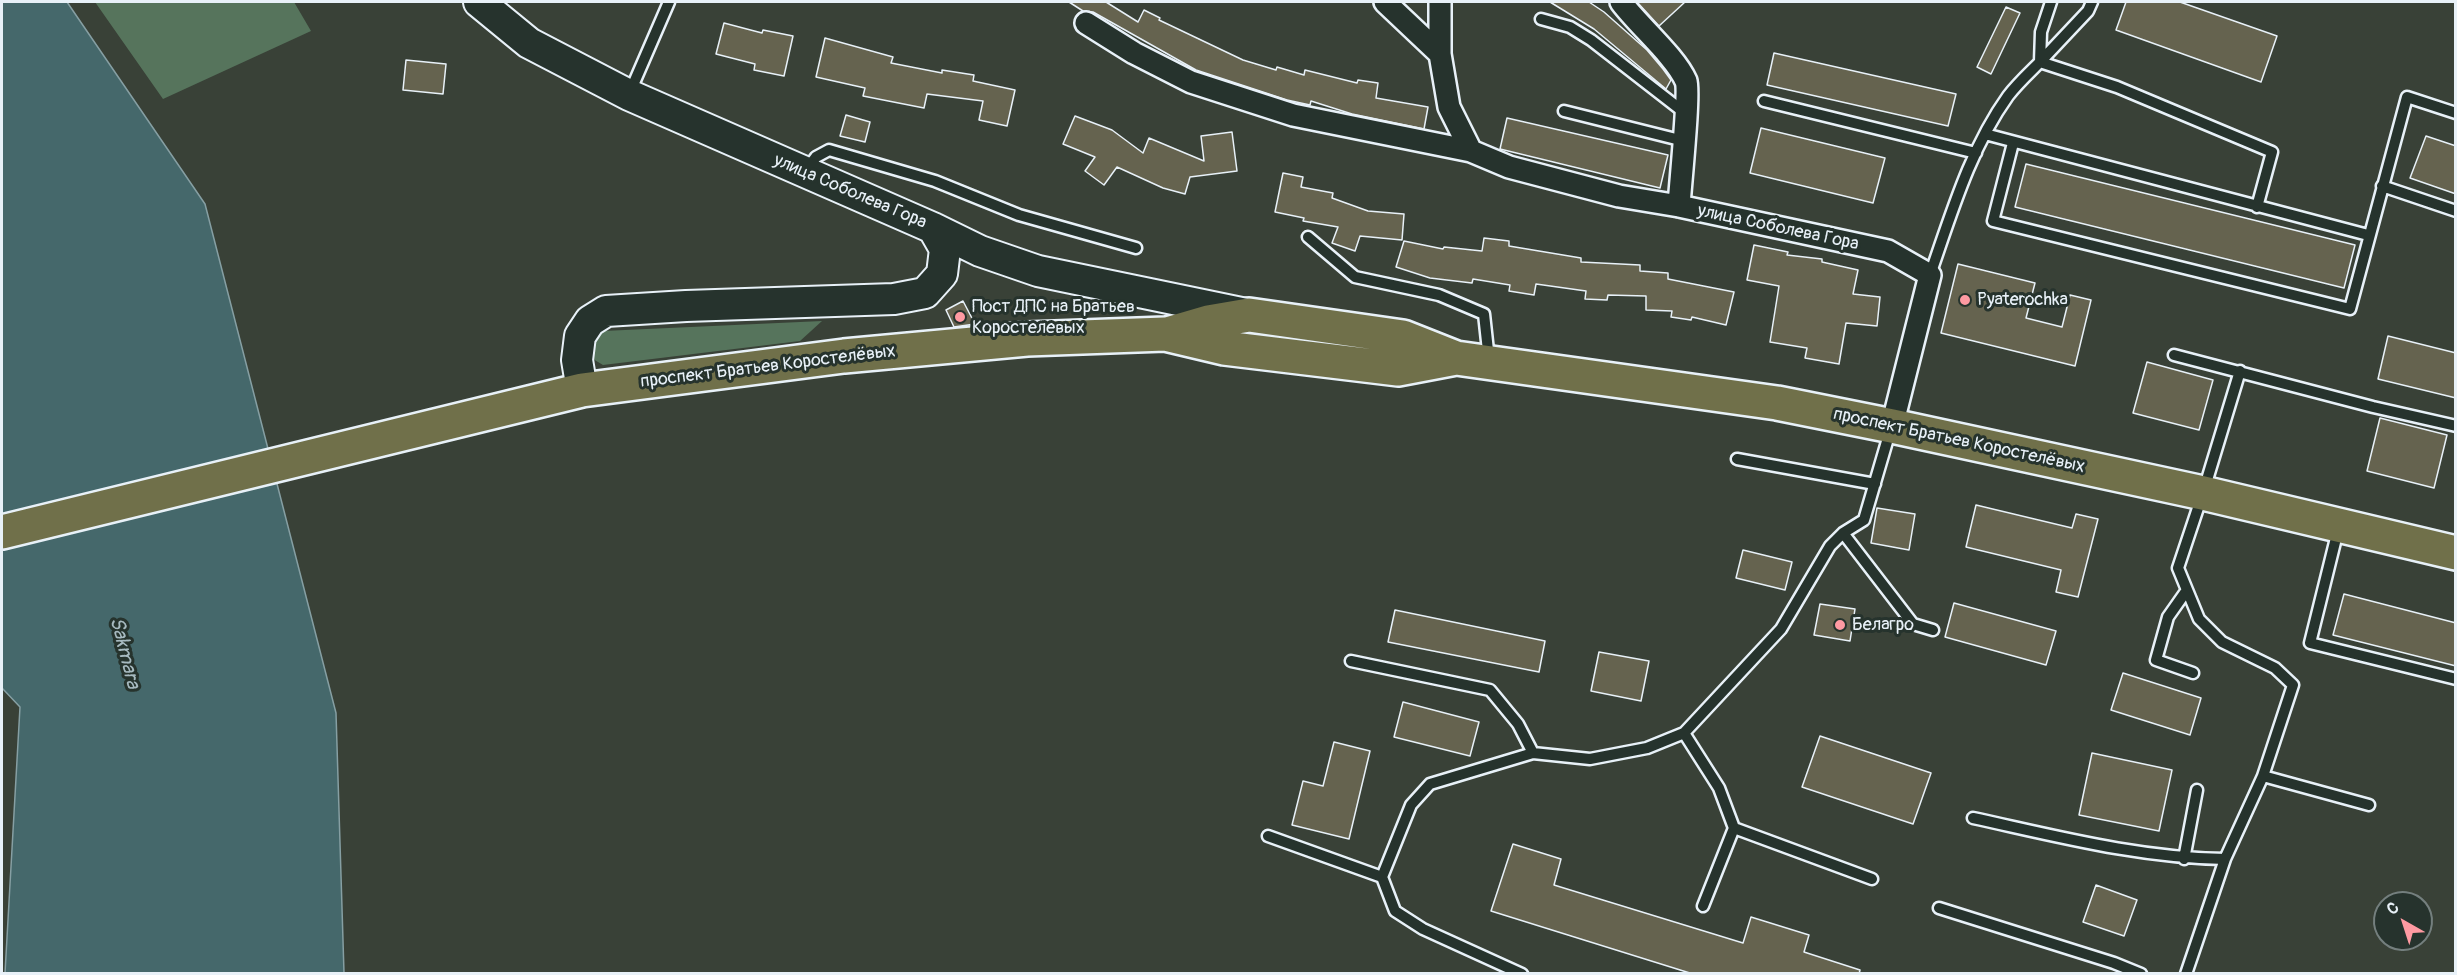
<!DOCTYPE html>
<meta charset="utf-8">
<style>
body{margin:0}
#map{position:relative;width:2457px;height:975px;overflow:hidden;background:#394137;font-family:Pangolin,sans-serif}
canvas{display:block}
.frame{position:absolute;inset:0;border:3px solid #e8f1f8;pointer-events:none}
.north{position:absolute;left:2373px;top:891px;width:60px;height:60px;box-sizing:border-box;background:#26332d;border:2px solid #747f7e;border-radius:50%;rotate:321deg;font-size:16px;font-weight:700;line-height:24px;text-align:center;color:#e8f1f8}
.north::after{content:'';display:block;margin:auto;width:21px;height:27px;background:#ff9aa2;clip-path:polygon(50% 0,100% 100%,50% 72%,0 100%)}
</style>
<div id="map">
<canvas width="2457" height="975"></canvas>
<div class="frame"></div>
<div class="north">С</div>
</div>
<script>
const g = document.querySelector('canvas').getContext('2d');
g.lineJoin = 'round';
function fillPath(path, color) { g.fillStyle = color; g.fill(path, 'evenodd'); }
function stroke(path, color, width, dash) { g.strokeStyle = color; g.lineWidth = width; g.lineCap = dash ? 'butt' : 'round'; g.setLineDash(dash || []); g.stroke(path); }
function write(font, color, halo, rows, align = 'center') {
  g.font = font + ' Pangolin,sans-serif'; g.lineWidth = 6; g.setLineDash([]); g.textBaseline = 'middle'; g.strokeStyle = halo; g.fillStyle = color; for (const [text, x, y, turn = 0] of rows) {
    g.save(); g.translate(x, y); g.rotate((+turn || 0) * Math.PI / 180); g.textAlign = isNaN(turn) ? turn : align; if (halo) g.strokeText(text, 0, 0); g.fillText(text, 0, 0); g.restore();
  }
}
const green = new Path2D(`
 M95,2h199l17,29 -148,68z
 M822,321l-22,20 -197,24 -10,-6c-2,-13 -2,-22 10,-28z`);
const water = new Path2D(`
 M2,2h65l138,202 131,509 8,260h-339l15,-266 -18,-19z`);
const building = new Path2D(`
 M1069,2h37l32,20 6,-12 16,8 -1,2 84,40 33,10 1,-3 27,8 1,-5 52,13 1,-3 20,3 -2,15 52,9 -4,22 -72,-15 -41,-13 -1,4 -23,-5 -91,-30 -103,-58 -10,-1z
 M1550,2h39l15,10 43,38 16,19 8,11 -5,9 -72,-60z
 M1637,2h48l-26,24z
 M2126,2h54l97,34 -16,46 -145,-52z
 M2006,7l14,6 -29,61 -14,-7z
 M724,23l38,10 1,-3 30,6 -9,40 -30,-6 1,-6 -39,-10z
 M825,38l68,19 -2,6 51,10v-3l32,5 -1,6 42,9 -8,36 -28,-6 4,-19 -56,-7 -3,14 -61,-12 2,-8 -49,-11z
 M1774,53l182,41 -8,32 -181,-41z
 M406,60l40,4 -3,30 -40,-4z
 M846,115l24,7 -5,20 -25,-6z
 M1075,116l37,14 31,23 6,-15 55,23 -3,-25 31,-4 5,39 -47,6 -5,17 -22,-6 -46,-21 -13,18 -19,-14 10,-14 -32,-13z
 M1507,118l161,37 -8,33 -160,-39z
 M1761,128l124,30 -12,45 -123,-30z
 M2426,136l30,10v48l-46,-16z
 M2026,164l329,81 -11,43 -329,-81z
 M1283,173l20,4 -2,10 32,6 -1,5 36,13 36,3 -2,26 -42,-4 -5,15 -23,-8 6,-16 -35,-6 1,-3 -29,-6z
 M1484,238l25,3v5l72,12v4l59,3v6l28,2v6l66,13 -8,33 -34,-8 -1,3 -20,-3 1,-6 -26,-1v-14l-38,-1 -1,5 -22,-1 1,-8 -50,-7 -2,11 -25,-4 1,-6 -37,-6 -1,4 -42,-5 -34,-11 8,-26 39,8 1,-2 38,4z
 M1754,245l34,7 -1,3 35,4v3l36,8 -5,24 27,3 -3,29 -31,-3 -7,41 -34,-6 2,-10 -37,-6 9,-56 -32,-6z
 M1958,264l77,19 -9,35 36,9 8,-32 21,5 -16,66 -134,-33z
 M963,301l12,23 -21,3 -8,-17z
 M2388,336l68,17v45l-78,-19z
 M2147,362l66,18 -14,50 -66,-17z
 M2380,418l67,17 -13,53 -67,-17z
 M1976,505l96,23 4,-14 22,5 -20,78 -22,-5 5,-22 -95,-23z
 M1877,508l38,6 -6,36 -38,-7z
 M1743,550l49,12 -7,28 -49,-12z
 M2344,594l112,29v43l-123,-31z
 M1954,603l102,28 -10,34 -101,-28z
 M1820,604l35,5 -5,32 -36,-6z
 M1395,610l150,31 -6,31 -151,-30z
 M1599,652l50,9 -8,40 -50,-10z
 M2123,673l78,25 -11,37 -79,-25z
 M1403,702l76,20 -9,34 -76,-19z
 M1820,736l111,37 -18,51 -111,-37z
 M1334,742l36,9 -21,88 -57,-14 11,-44 20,5z
 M2092,753l80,17 -13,61 -80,-16z
 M1513,844l48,15 -7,26 189,58 8,-26 58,18 -5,17 56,18 -1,4h-166l-202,-63z
 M2096,885l41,15 -13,36 -41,-14z`);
const lane = new Path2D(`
 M2092,2l-4,9 -48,51 77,25 155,65 -15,55
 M1541,19l29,8 21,13 94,73
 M630,92l39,-90
 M1764,101l212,52
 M1564,111l120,30
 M1985,134l383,101
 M2013,143l-20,78 357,88 57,-212 49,16
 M807,169l9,-12 13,-7 106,31 84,34 117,33
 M2382,186l74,25
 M1308,237l47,40 84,18 45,19 5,46
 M1930,275c21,-60 40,-126 78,-179 9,-12 21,-23 32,-34l1,-30 10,-30
 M2174,355l199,52 83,19
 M1737,459l138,25
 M2338,530l-28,113 146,36
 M1843,533l70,91 20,6
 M2187,590l-19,27 -12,43 37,13
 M1351,661l139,29 28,34 15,29
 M1684,733l35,55 15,40 138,51
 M2263,776l106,29
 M1973,818c83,18 166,40 252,41
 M1268,836l114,41 29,-72 19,-21 103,-31 57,6 57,-11 37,-15 97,-104 49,-83 13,-13 21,-13 27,-92
 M2184,859l13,-69
 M1382,877l13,34 28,18 99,45
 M1703,906l31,-78
 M1939,908l175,55 27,11
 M2186,974l39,-115 38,-83 30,-91 -18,-17 -53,-26 -23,-23 -21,-51 25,-75 37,-122`);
const street = new Path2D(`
 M1385,2l55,52
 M1440,2v52l9,53 22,44
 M1621,2c17,23 54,54 65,79 4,11 -6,106 -7,125
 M1086,23l48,30 57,29 102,33 178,36 38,16 110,29 60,10 209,45 42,24 -38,151`);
const secondary = new Path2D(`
 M479,2l50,41 100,52 304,133 47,23 58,20 208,43
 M582,390l-5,-30 3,-24 10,-15 16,-10 80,-5 208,-7 31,-6 17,-19 3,-25 -12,-21`);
const primary = new Path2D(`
 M1167,334l41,-12 41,-7 154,22 53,21 321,45 115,23 311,67 253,60
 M2,532l580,-142 262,-34 183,-17 138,-5 59,14 174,21 58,-11`);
const markers = [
 [1965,300,6,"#ff9aa2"],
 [960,317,6,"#ff9aa2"],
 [1840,625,6,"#ff9aa2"]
];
const streetNames = [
 ["улица Соболева Гора",850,192,23],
 ["улица Соболева Гора",1778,228,12],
 ["проспект Братьев Коростелёвых",768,367,-7],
 ["проспект Братьев Коростелёвых",1959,441,12]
];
const poiNames = [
 ["Pyaterochka",1977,300],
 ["Пост ДПС на Братьев",972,307],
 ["Коростелевых",972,328],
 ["Белагро",1852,625]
];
const waterNames = [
 ["Sakmara",124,653,76]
];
fillPath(green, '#56745c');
fillPath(water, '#45686b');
stroke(water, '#869fa3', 1.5);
fillPath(building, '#65634f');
stroke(building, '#e8f1f8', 1.5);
stroke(lane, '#e8f1f8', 15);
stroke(street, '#e8f1f8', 26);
stroke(secondary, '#e8f1f8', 34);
stroke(primary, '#e8f1f8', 38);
stroke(lane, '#26332d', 10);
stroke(street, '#26332d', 21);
stroke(secondary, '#26332d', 30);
stroke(primary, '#70704a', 33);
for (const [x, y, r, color] of markers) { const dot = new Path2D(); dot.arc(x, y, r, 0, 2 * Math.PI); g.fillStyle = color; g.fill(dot); stroke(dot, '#26332d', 2); }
write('18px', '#e8f1f8', '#26332d', streetNames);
write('18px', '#e8f1f8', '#26332d', poiNames, 'left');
write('italic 20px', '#a7bac0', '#26332d', waterNames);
</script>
